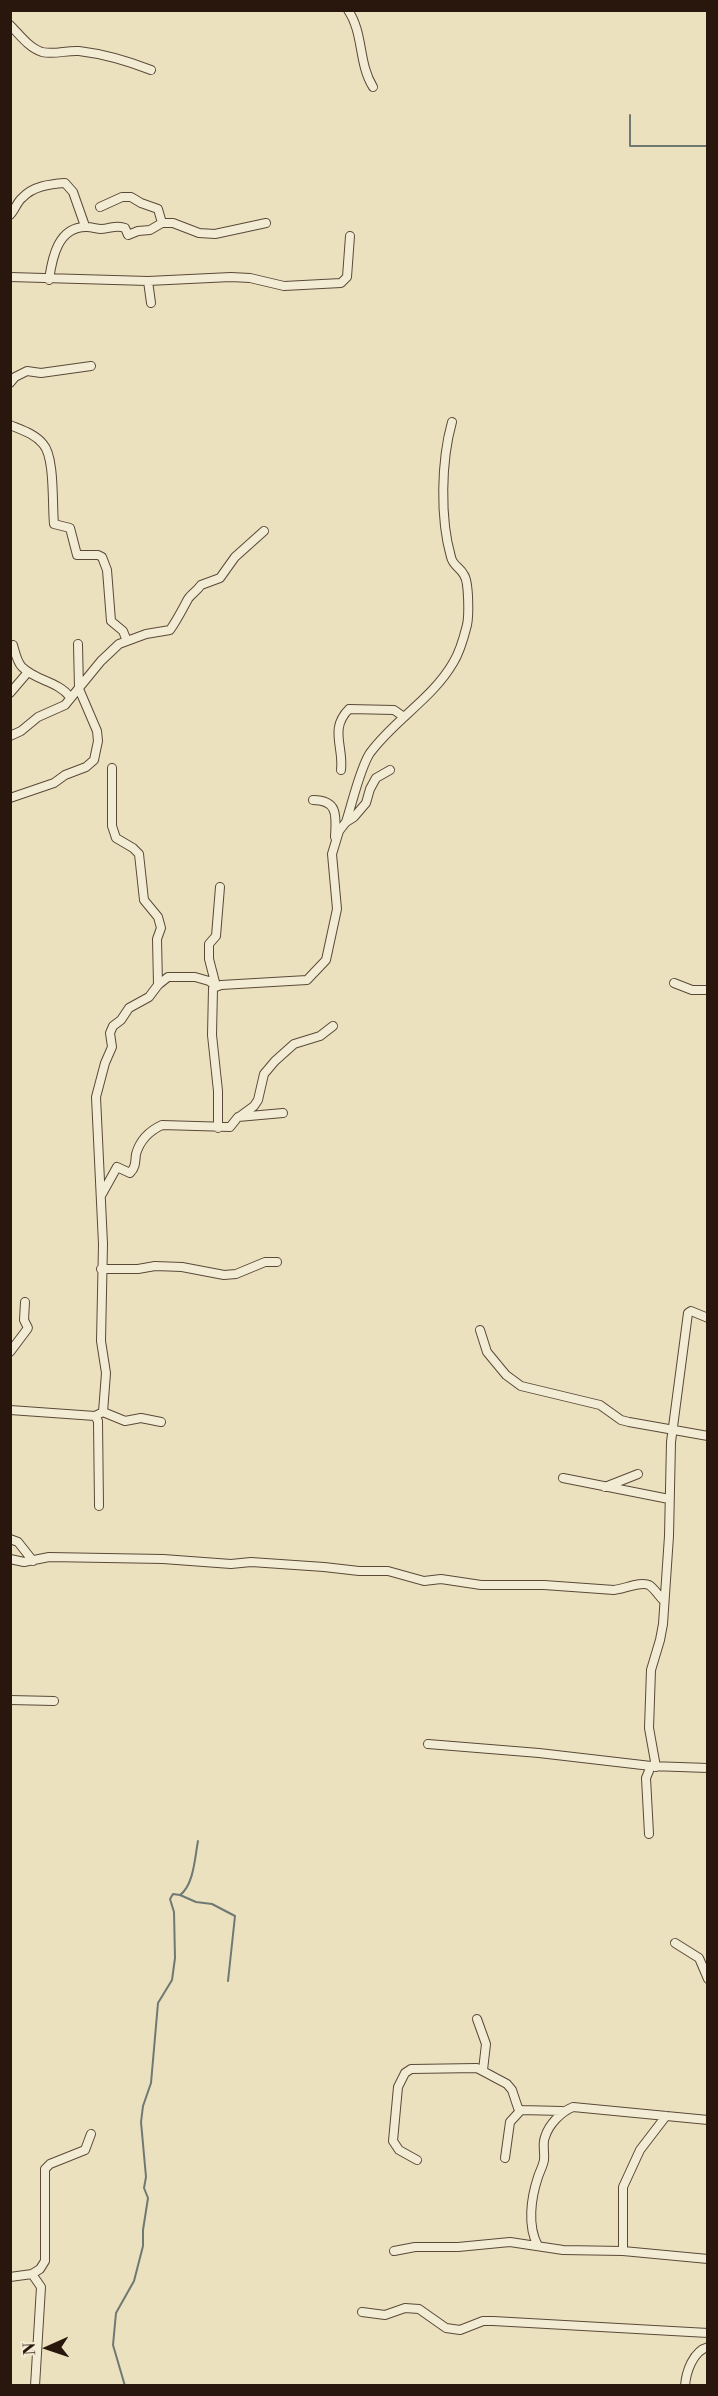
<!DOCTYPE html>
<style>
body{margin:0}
#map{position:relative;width:718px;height:2396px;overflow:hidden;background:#ece1be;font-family:"Libre Bodoni",serif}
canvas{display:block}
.frame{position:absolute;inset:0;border:12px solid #29160c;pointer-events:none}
.north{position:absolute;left:18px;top:2318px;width:60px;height:60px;-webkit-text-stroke:4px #f3ecd5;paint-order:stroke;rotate:267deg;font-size:16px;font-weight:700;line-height:24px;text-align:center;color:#29160c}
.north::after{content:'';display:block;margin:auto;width:21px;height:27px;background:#29160c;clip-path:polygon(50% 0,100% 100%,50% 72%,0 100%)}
</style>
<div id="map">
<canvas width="718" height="2396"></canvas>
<div class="frame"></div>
<div class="north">N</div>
</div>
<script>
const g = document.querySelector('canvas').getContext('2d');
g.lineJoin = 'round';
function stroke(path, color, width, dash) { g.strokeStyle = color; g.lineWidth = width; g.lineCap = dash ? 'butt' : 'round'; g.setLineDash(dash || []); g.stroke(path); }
const stream = new Path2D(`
 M630,115v31h78
 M180,1895l16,7 16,2 23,12 -7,65
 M125,2386l-12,-41 3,-32 18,-32 9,-35v-16l5,-32 -4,-10 2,-11 -5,-55 2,-16 8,-23 7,-80 14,-23 3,-22 -1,-46 -4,-13 3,-5 7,1c14,-10 15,-39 18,-54`);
const street = new Path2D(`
 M348,10c16,24 10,53 25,77
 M10,25c9,9 19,23 32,27 12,3 25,-2 37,-1 25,3 49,10 72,19
 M100,207l22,-10h9l10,6 17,6 4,14
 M10,215c5,-5 7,-13 12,-17 11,-12 28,-14 43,-15l8,9 12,34
 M10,277l138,4 83,-4 19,1 34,8 57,-3 6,-6 3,-41
 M49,280c3,-22 9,-54 38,-53 5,0 10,2 14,2 9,0 15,-5 24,-1l3,7 10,-4 12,-1 12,-7h11l26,10 16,1 51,-11
 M148,281l3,22
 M10,383l5,-6 12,-6 14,2 50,-7
 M10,425c12,5 25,9 33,19 12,13 9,60 11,80l16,4 7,27h21l4,2 5,13 4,51 12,10 4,10
 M13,645c2,7 4,17 9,22 14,14 36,14 48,30
 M10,693l18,-21
 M10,736l11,-5 17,-14 27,-12 36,-44 18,-17 27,-10 24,-4c7,-10 12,-20 18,-31 3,-5 9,-8 13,-14l19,-7 15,-21 29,-26
 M112,768v58l4,12 17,10 6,6 5,46 14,17 3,11 -4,11 1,46
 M341,770c3,-23 -12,-41 8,-61l45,1 10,7
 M10,798l44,-15 11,-8 21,-8 8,-7 4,-19 -1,-10 -18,-42 -1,-45
 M313,800c26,0 23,17 22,37
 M346,822l8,-5 12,-14 4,-14 6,-11 14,-8
 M674,983l18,7h16
 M216,986l-7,-27v-15l7,-8 4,-49
 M239,1117l15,-11 4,-6 6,-26 11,-13 19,-17 26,-8 13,-10
 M218,1128v-37l-6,-56 1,-47 8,-3 86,-5 19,-20 11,-51 -5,-55 7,-23 7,-9c6,-18 14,-54 24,-69 24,-33 62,-54 83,-90 7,-11 11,-26 14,-38 2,-9 2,-43 -3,-50 -4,-8 -11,-9 -13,-18 -11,-38 -10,-96 1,-135
 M102,1194l15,-27 13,6c6,-6 5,-11 6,-19 4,-14 13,-23 26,-29l68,2 8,-10 45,-4
 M101,1269h37l17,-3 27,1 42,8 12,-1 29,-12h12
 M480,1330l7,22 19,23 15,11 79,19 21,15 8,2 79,14
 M10,1352l18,-24 -4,-8 1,-18
 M10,1410l85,6 8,-4
 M103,1412l3,-39 -5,-32 2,-97 -7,-147 9,-34 7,-16 -2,-14 3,-7 8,-6 8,-12 20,-11 9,-12 10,-8h27l14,4 7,5
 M103,1412l22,9 16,-3 20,4
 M95,1416l3,5 1,85
 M563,1478l106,21
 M605,1487l33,-13
 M10,1539l8,3 15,19
 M10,1559l14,3 25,-5 114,2 68,5 20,-2 73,5 35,4h29l36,10 17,-2 40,6h63l70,5c10,-1 27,-9 35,-5 5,3 10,11 14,15
 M10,1700l44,1
 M428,1744l111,9 112,13 57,2
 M656,1767l-7,-39 2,-58 9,-30 3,-16 6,-88 2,-94 17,-129 3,-2 17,7
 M649,1834l-3,-56 5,-12
 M675,1943l24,15 9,21
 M477,2019l9,25 -3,26
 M505,2158l5,-36 11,-12
 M417,2160l-18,-10 -6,-9 5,-54 7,-14 6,-4 66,-1 30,16 5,6 6,18 3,2 41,1
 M538,2246c-11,-20 -7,-48 0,-69 2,-6 5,-11 6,-17 1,-8 -2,-16 1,-23 4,-13 16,-25 28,-30l135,13
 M394,2251l21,-4h43l52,-5 53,8 60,1 85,8
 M623,2251v-64l17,-37 26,-34
 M10,2277l22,-3
 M362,2312l23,3 20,-7 14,1 27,19 14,2 23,-9h10c72,4 143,8 215,12
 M35,2386l6,-99 -9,-13 8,-5 5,-8v-92l5,-5 35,-14 6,-16
 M685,2386c1,-14 8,-35 23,-39`);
stroke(stream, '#6e7974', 2);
stroke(street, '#5a4938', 10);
stroke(street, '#f3ecd5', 8);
</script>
